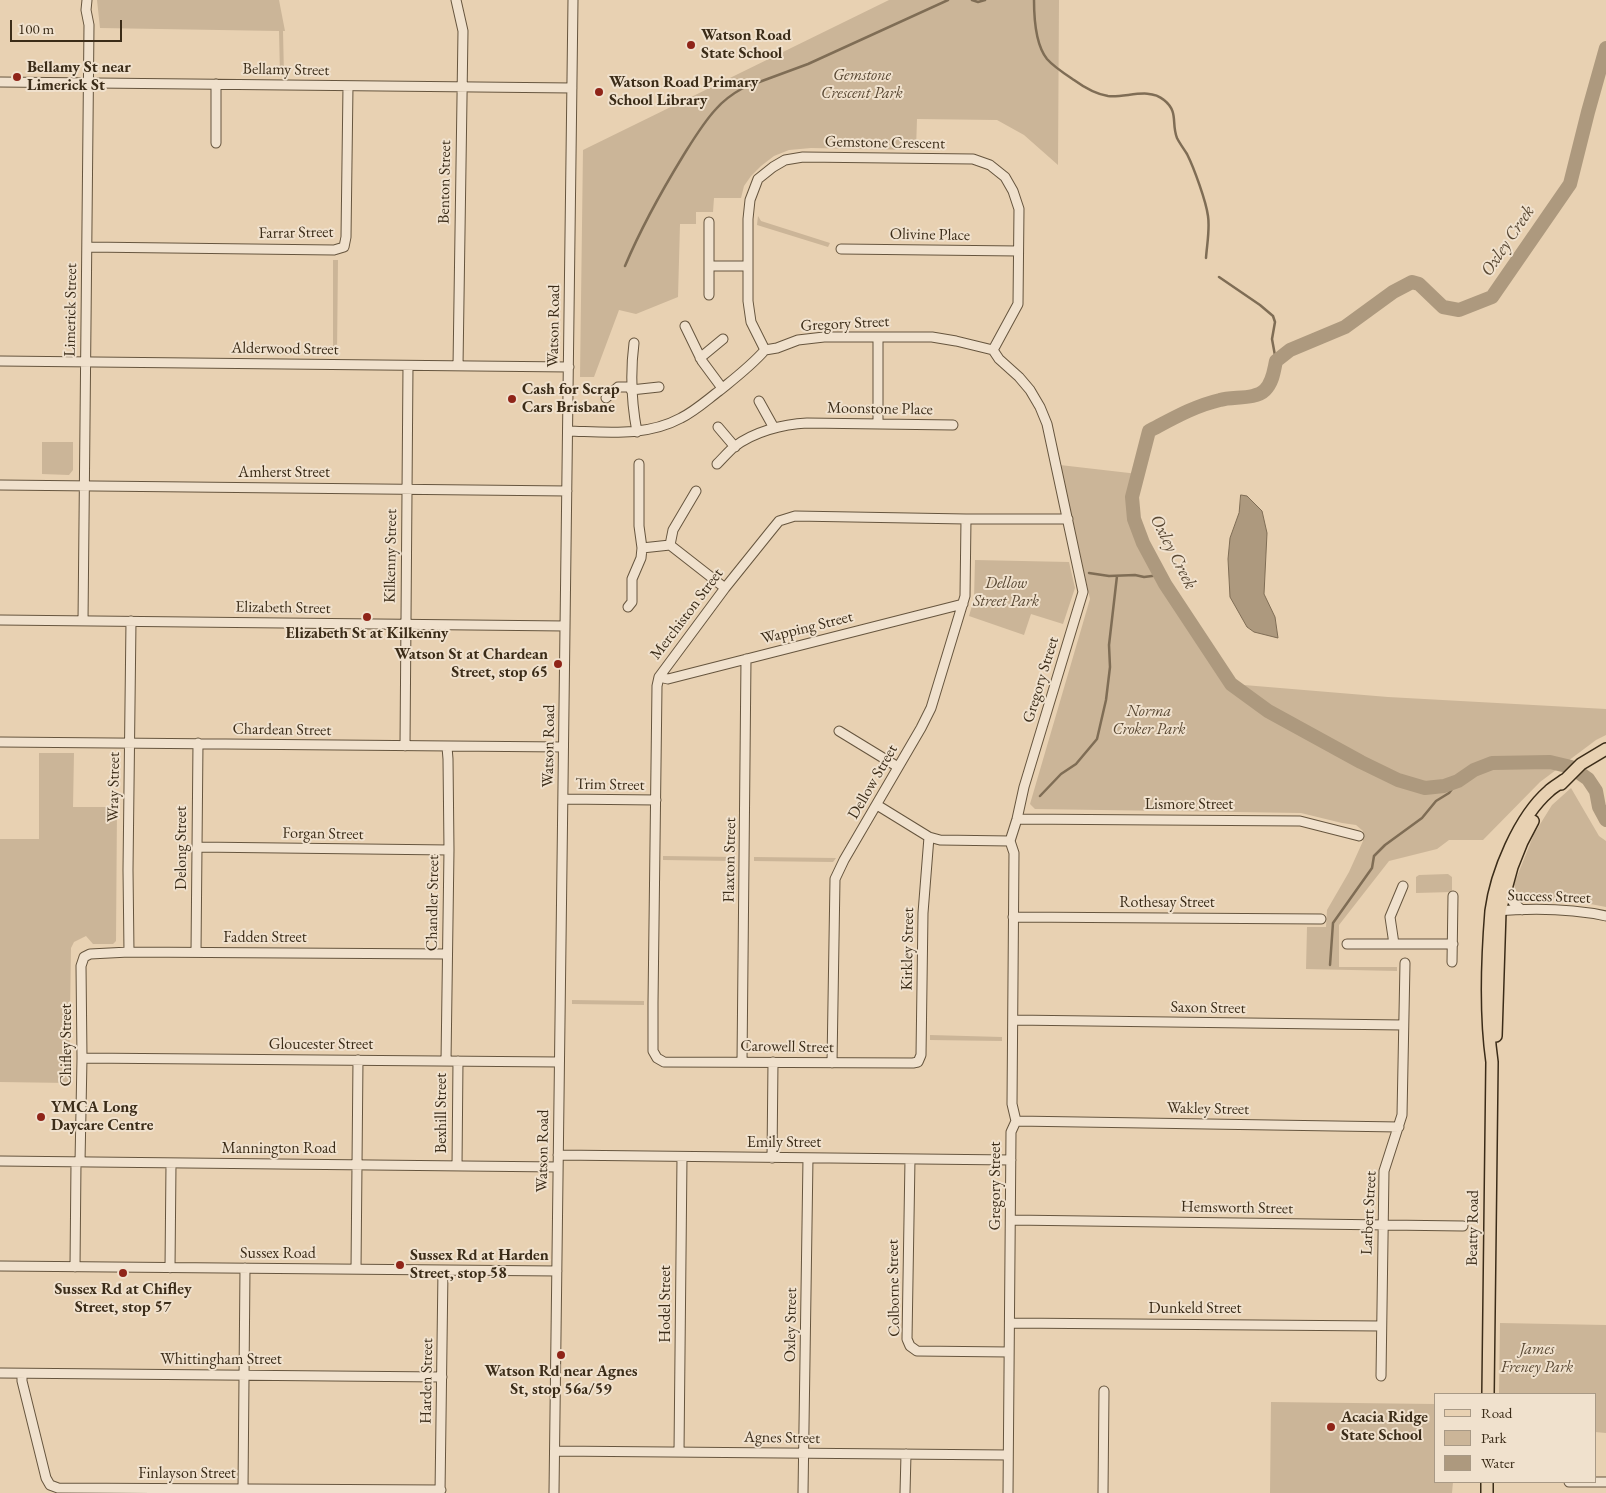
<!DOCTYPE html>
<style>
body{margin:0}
#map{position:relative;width:1606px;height:1493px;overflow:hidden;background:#e8d1b2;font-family:"EB Garamond",serif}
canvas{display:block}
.legend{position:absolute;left:1434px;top:1393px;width:162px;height:90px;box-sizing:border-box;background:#f0e1cd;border:1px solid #a89985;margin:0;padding:6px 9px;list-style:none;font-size:15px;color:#3b2c18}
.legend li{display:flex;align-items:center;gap:10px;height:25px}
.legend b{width:25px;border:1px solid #a89985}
.scale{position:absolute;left:10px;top:20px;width:112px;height:22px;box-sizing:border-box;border:2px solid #3b2c18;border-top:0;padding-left:6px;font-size:15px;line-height:18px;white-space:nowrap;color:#3b2c18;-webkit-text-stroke:4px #f0e1cd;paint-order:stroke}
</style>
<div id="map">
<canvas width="1606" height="1493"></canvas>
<ul class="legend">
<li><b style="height:6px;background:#e8d1b2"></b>Road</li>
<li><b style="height:14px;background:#cbb598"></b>Park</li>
<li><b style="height:14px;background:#ad997e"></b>Water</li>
</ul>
<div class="scale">100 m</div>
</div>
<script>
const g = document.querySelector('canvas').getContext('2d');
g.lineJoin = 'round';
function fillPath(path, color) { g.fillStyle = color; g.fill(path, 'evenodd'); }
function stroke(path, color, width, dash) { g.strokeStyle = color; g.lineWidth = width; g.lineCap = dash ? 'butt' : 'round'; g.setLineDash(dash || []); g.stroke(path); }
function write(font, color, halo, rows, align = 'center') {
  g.font = font + ' "EB Garamond",serif'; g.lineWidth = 4; g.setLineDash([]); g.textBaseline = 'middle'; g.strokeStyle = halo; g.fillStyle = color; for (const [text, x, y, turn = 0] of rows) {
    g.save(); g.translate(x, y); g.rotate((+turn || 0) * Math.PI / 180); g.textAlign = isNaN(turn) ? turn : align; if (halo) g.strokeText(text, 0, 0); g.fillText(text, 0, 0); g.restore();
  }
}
const green = new Path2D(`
 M97,0h182l6,31h-2l1,45h-4l-1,-45 -179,-3z
 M889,0h170l-1,165 -34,-30 -27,-15 -80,-1 -1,31 -105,-2 -22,2 -15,6 -13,10 -10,10 -7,10 -3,12h-27l-1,14h-17v12h-16l-2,73 -42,17 -17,-4 -25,67h-14l3,-227z
 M758,216l3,5 69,22 -2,4 -71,-22z
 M333,260h5l-1,93h-4z
 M42,442h31v28l-4,5 -27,-1z
 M1060,465l78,9 -6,23 2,22 9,24 22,42 67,99 156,13 218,12v26l-10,5 -56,42 -57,58h-34l-12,9 -48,12 -50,64v42h58v4l-91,-2 1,-42h19l1,-17 22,-38 14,-31v-10l-7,-6 -14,-2 -41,-10 -266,-4 -5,-5 60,-205z
 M975,560l94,2 6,26 -12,36 -32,-10 -7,21 -55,-19 5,-17z
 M39,753h35l-1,54h44l-1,134 -3,3h-20l-7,-8 -12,6 -3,6 -2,135 -69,-1v-243h39z
 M1571,788l28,48 7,5v66l-31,-6 -47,-1c-9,-3 -12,-6 -14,-16l20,-50 18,-29z
 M663,856l73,1v4l-73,-1z
 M754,857l82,1 -3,4 -79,-1z
 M1448,874l4,3v15l-36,1v-16l3,-2z
 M572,1000l72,1v4l-72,-1z
 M930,1035l72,2v4l-72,-1z
 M1500,1323l106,2v108l-11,-1v-38h-96z
 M1271,1402l164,2v78h18l-1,11h-182z`);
const water = new Path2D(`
 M1241,495l6,1 15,15 5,22 -3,61 11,23 3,21 -24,-6 -7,-5 -17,-30 -2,-38 2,-21 9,-25z`);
const stream = new Path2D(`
 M972,0l6,2 7,-2
 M1034,0c0,18 1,44 13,59 7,8 18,15 27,21 11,8 21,14 34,16 18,2 41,-9 56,4 15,12 7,23 13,38 3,6 7,11 10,16 7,14 19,47 21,62 2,13 -1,28 -2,42
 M625,266c16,-38 36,-74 58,-110 10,-16 20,-33 33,-47 7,-8 18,-16 27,-21l65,-24 140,-64
 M1219,277l41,28 13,11 2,6 -3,17 4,22
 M1089,573l20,3 26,-1 9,2 16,-2
 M1040,796l21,-22 15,-10 21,-25 9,-39 4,-33 -1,-22 8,-69
 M1330,965l3,-42 39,-55 2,-12 11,-11 37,-27 14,-17 13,-8 9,-12`);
const river = new Path2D(`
 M1606,48l-18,64 -18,72 -78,113 -33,13 -16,-3 -24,-23 -7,-2 -19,10 -48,35 -55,23 -14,11c-2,9 -3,21 -11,29 -10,10 -32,6 -45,10 -26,6 -48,19 -71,31l-17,66 2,22 9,24 22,41 66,100 37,27 93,51 37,18 27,8 19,-2 14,-5 16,-11 18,-7 58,-1 21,5 17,12 8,12 3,16 7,13`);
const minor = new Path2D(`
 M456,0l7,31 -5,335
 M0,82l572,6
 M216,84v59
 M87,247l247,3 10,-3 2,-10 2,-151
 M841,249l177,2
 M709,266h39
 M709,295v-73
 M685,326l17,35 20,27
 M634,343c-4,31 -3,57 3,89
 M765,350l-14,-28 -3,-21v-82l2,-19 8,-21 15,-12 12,-7 18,-3 170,2 17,6 15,12 8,14 6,18 -1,95 -25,46
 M700,358l23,-19
 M0,361l569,6
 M631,390l28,-3
 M606,398l12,-11h13
 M759,401l15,27
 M878,424v-87
 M718,427l17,20
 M568,431c38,1 78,6 113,-13 14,-7 26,-18 38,-27 16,-13 32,-25 46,-41l12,-2 21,-8 26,-3h108l24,4 37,9 6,9 20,18 11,13 10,17 7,17 36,168 -59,195 -7,32 -7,22 4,12 -2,251 4,17 -5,11 -3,361
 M639,464v62l3,22
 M717,464c6,-6 11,-12 17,-17 19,-15 49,-23 73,-24l146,2
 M0,485l567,6
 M670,545l55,43
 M670,545l3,-15 23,-39
 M628,607l4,-5v-23l9,-21 1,-10 28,-3
 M0,620l565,6
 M83,621l6,-596 -3,-15 1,-10
 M659,677l9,2 295,-75
 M839,731l59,36
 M0,742l563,5
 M405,746l3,-380
 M563,799l93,1
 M877,805l52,32 11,3 70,1
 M1017,819l283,2 59,15
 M929,837l-6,76 -2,142 -3,7 -5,1 -249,-1 -7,-4 -4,-7v-48l4,-317 2,-9 66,-89 45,-56 9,-11 16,-5 171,3h102
 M197,847l252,3
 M1507,886c1,12 6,17 15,24
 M1494,911c37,-3 76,-3 112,5
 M1013,917l308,2
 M1347,944h106
 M1394,944l-4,-27 13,-31
 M129,952l-1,-82 3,-249
 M196,952l2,-209
 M1452,962l1,-66
 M1013,1020l390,5
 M82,1058l477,4
 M446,1061l3,-211 -1,-91 -1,-12
 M742,1062l4,-403
 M832,1063l3,-184 9,-19 77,-132 10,-20 34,-112 1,-77
 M1016,1121l383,6
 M558,1155l453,5
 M772,1158l1,-96
 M910,1159l-3,180 3,7 7,5 92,1
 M0,1161l558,6
 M80,1162l2,-104 -1,-92 3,-9 6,-3 39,-2 318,2
 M457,1166l1,-105
 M1011,1220l452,6
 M0,1266l557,5
 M75,1267l1,-104
 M170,1268l1,-104
 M356,1269l2,-209
 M1010,1323l371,3
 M0,1373l442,4
 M22,1374v7l24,97 4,7 8,3 383,2
 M1381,1376l3,-205 18,-56 3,-152
 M555,1451l453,4
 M679,1451l3,-294
 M1569,1482h37
 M243,1489l2,-221
 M440,1493l3,-223
 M554,1493l19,-1493
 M803,1493l5,-335
 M905,1493l1,-39
 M1103,1493l1,-102`);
const major = new Path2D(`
 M1561,784l20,-20 25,-15
 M1496,1036l4,-125 12,-44 10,-25 11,-21
 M1488,1394l4,-332c-7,-49 -5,-101 -1,-151 5,-38 28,-94 58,-120 4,-4 10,-7 15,-11
 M1487,1493v-11`);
const markers = [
 [691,45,5,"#8f2418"],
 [17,77,5,"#8f2418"],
 [599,92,5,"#8f2418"],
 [512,399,5,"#8f2418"],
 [367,617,5,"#8f2418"],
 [558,664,5,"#8f2418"],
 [41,1117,5,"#8f2418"],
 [400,1265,5,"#8f2418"],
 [123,1273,5,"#8f2418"],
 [561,1355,5,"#8f2418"],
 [1331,1427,5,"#8f2418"]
];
const poiNames = [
 ["Watson Road",701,36],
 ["State School",701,54],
 ["Bellamy St near",27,68],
 ["Limerick St",27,86],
 ["Watson Road Primary",609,83],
 ["School Library",609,101],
 ["Cash for Scrap",522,390],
 ["Cars Brisbane",522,408],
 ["Elizabeth St at Kilkenny",367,634,"center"],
 ["Watson St at Chardean",548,655,"right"],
 ["Street, stop 65",548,673,"right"],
 ["YMCA Long",51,1108],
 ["Daycare Centre",51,1126],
 ["Sussex Rd at Harden",410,1256],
 ["Street, stop 58",410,1274],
 ["Sussex Rd at Chifley",123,1290,"center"],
 ["Street, stop 57",123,1308,"center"],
 ["Watson Rd near Agnes",561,1372,"center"],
 ["St, stop 56a/59",561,1390,"center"],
 ["Acacia Ridge",1341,1418],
 ["State School",1341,1436]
];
const streetNames = [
 ["Bellamy Street",286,70,1],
 ["Gemstone Crescent",885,143,1],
 ["Benton Street",445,182,-89],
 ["Farrar Street",296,233,-1],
 ["Olivine Place",930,235,1],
 ["Limerick Street",71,310,-89],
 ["Gregory Street",845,324,-3],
 ["Watson Road",554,326,-89],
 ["Alderwood Street",285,349,1],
 ["Moonstone Place",880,409,1],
 ["Amherst Street",284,473],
 ["Kilkenny Street",391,556,-89],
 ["Elizabeth Street",283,608,1],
 ["Merchiston Street",687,614,-53],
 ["Wapping Street",807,628,-14],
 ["Gregory Street",1041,680,-73],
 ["Chardean Street",282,730,1],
 ["Watson Road",549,746,-89],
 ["Dellow Street",873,782,-60],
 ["Trim Street",610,785,1],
 ["Wray Street",114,787,-89],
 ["Lismore Street",1189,805],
 ["Forgan Street",323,834,1],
 ["Delong Street",182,848,-90],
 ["Flaxton Street",730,860,-89],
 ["Success Street",1549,897,2],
 ["Chandler Street",433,903,-89],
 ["Rothesay Street",1167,903],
 ["Fadden Street",265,938],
 ["Kirkley Street",908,949,-89],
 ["Saxon Street",1208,1008,1],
 ["Chifley Street",67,1045,-90],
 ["Gloucester Street",321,1045],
 ["Carowell Street",787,1047,1],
 ["Wakley Street",1208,1109,1],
 ["Bexhill Street",442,1113,-90],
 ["Emily Street",784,1143],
 ["Mannington Road",279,1149],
 ["Watson Road",543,1151,-89],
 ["Gregory Street",996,1186,-90],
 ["Hemsworth Street",1237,1208,1],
 ["Larbert Street",1369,1213,-87],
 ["Beatty Road",1473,1228,-89],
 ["Sussex Road",278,1254],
 ["Colborne Street",894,1288,-91],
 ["Hodel Street",666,1304,-90],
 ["Dunkeld Street",1195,1309],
 ["Oxley Street",791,1325,-89],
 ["Whittingham Street",221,1360],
 ["Harden Street",427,1381,-89],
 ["Agnes Street",782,1438,1],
 ["Finlayson Street",187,1474]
];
const parkNames = [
 ["Gemstone",862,76],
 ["Crescent Park",862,94],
 ["Dellow",1006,584],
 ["Street Park",1006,602],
 ["Norma",1149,712],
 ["Croker Park",1149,730],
 ["James",1537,1350],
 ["Freney Park",1537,1368]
];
const waterNames = [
 ["Oxley Creek",1508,241,-56],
 ["Oxley Creek",1173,552,63]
];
fillPath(green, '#cbb598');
fillPath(water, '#ad997e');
stroke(water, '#7f6d55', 1);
stroke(stream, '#7f6d55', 2.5);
stroke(river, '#ad997e', 14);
stroke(minor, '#66553e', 11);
stroke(major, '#3b2c18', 14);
stroke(minor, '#f0e1cd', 9);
stroke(major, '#e8d1b2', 11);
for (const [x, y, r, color] of markers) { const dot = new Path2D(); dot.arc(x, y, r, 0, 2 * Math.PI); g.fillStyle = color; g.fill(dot); stroke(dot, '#f0e1cd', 2); }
write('bold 16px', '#3b2c18', '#f0e1cd', poiNames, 'left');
write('16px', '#3b2c18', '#f0e1cd', streetNames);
write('italic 16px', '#584732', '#f0e1cd', parkNames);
write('italic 18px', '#584732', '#f0e1cd', waterNames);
</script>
